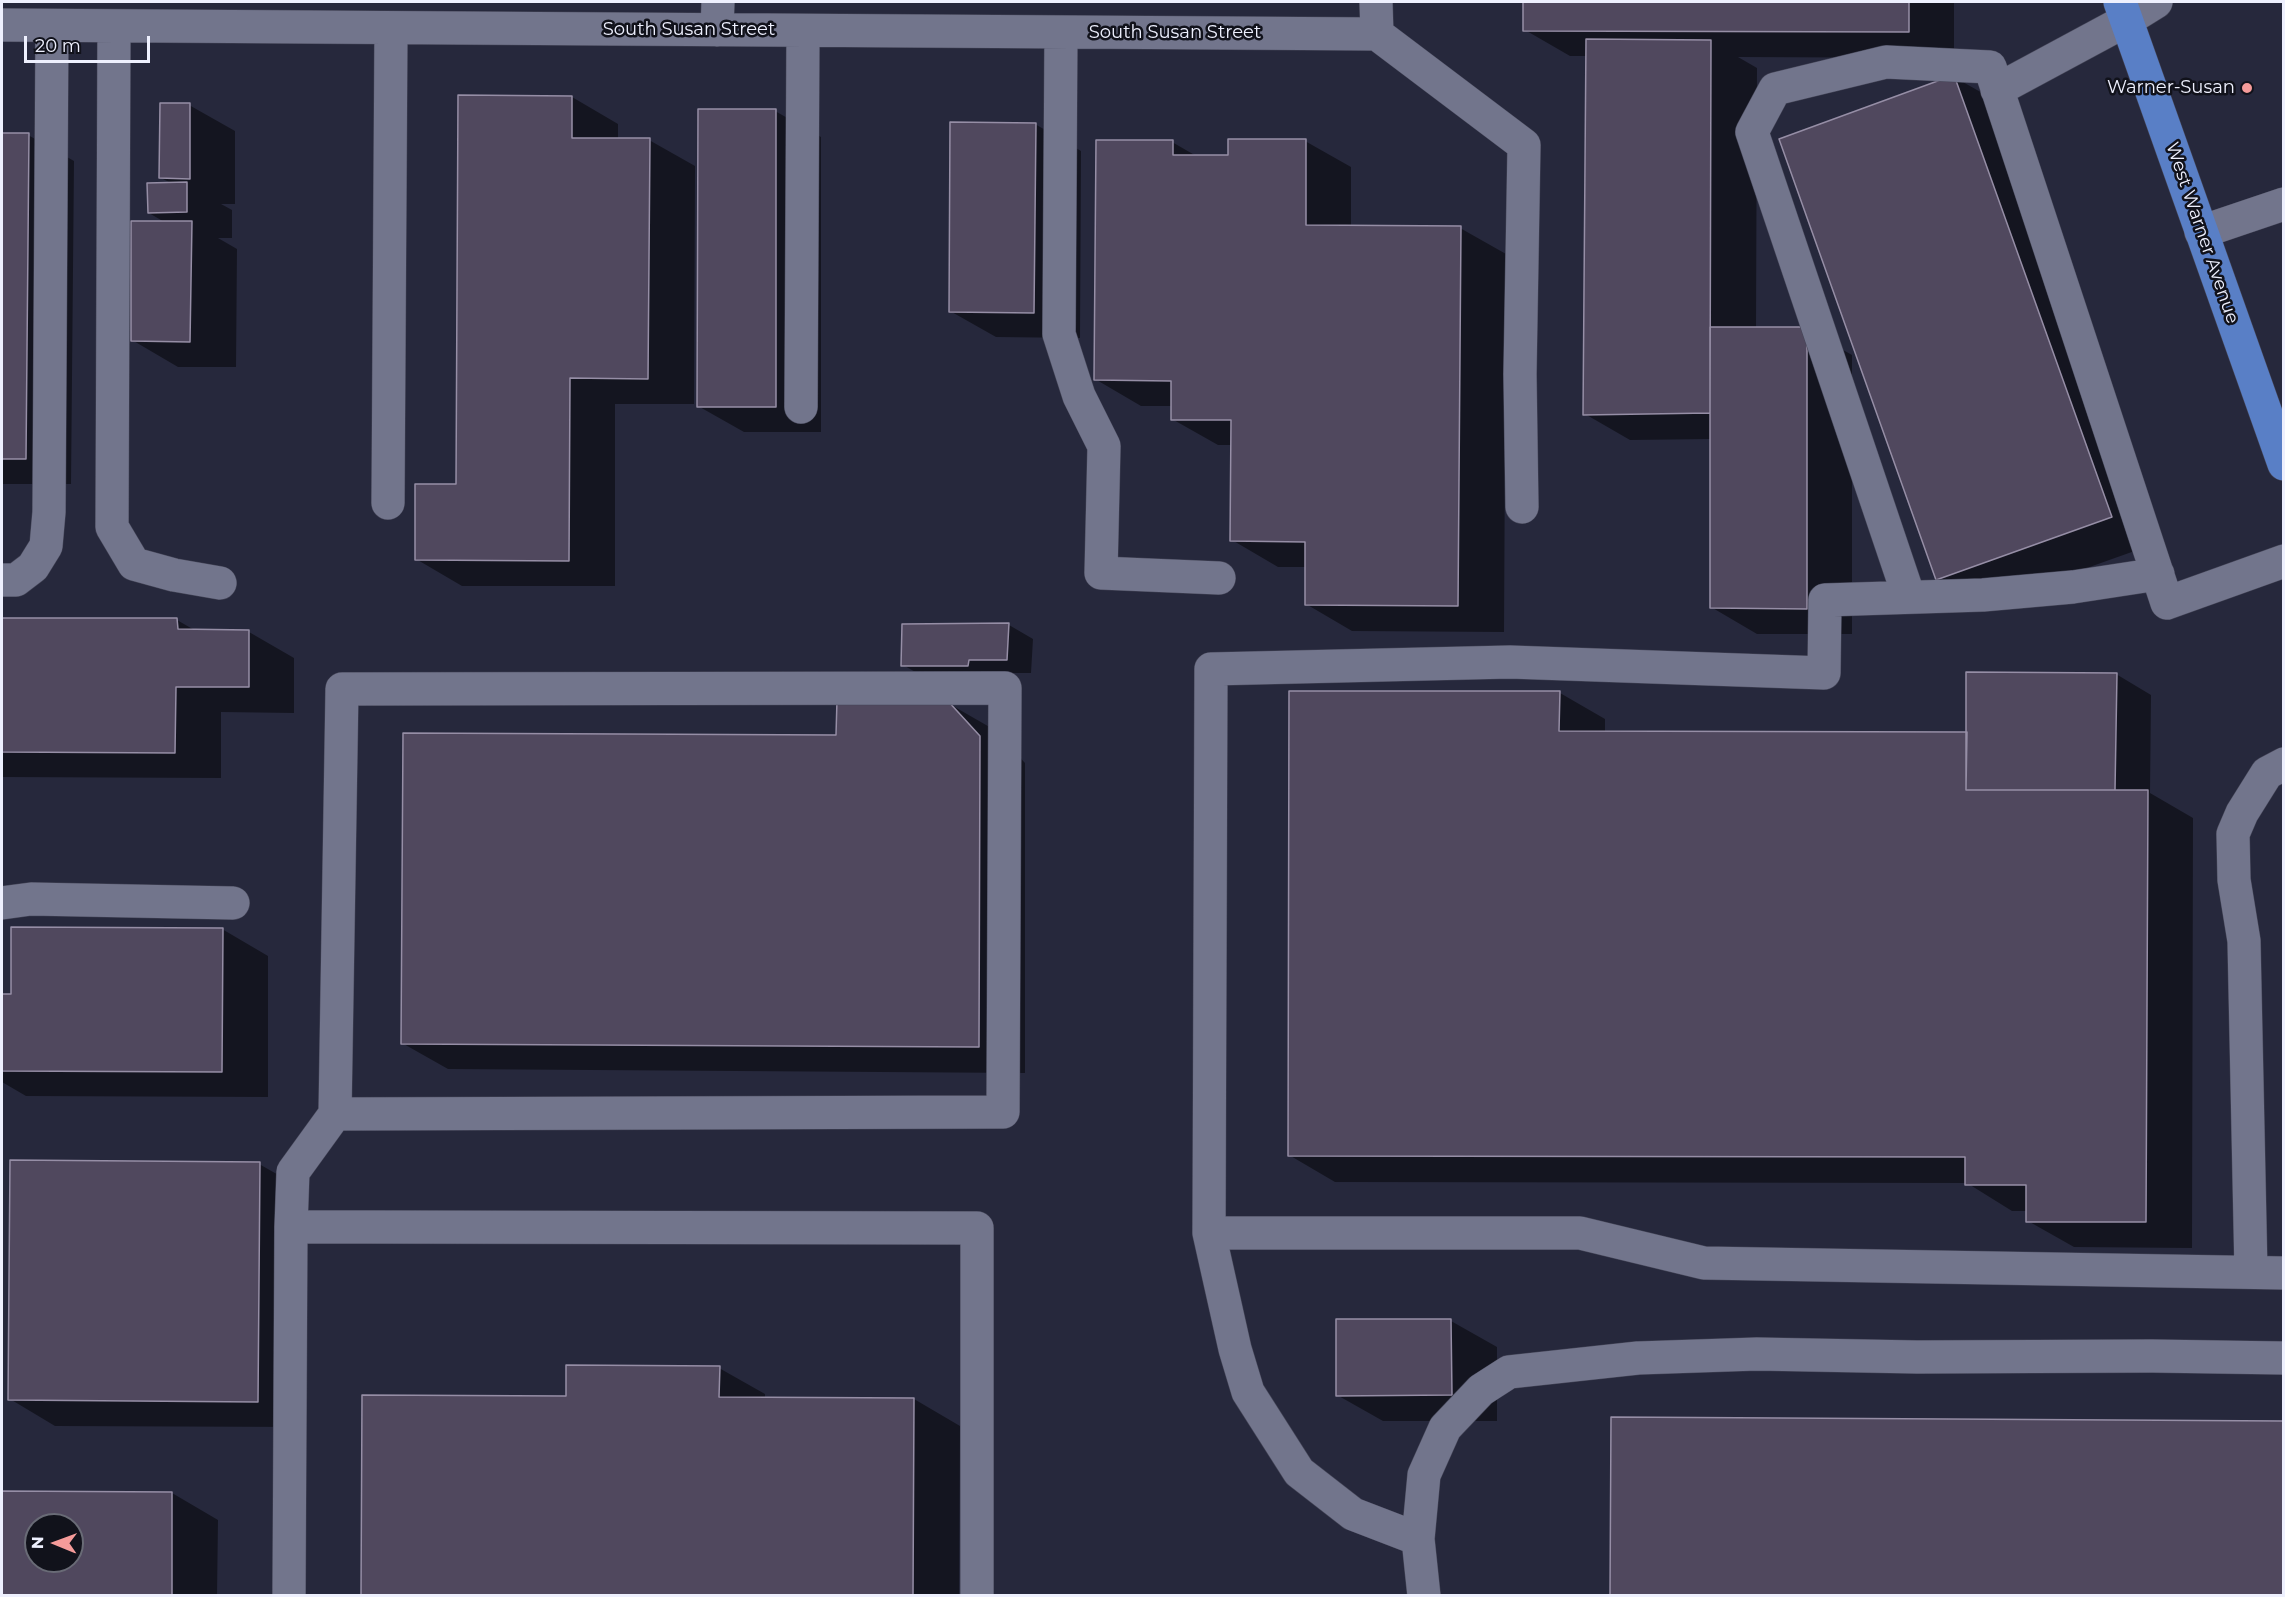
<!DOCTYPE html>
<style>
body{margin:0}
#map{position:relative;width:2285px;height:1597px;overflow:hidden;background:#26283c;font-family:Montserrat,sans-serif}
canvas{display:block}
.frame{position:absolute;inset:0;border:3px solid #eef0fe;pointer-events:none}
.north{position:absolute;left:24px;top:1513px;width:60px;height:60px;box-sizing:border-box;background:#11121b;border:2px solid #696b76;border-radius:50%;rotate:271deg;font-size:16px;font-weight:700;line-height:24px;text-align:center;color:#eef0fe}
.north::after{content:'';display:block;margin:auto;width:21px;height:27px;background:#f59b9a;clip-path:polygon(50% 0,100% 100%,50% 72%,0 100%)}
.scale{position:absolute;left:24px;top:36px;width:126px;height:27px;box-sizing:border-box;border:3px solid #eef0fe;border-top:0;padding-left:8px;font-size:18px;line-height:21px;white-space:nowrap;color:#eef0fe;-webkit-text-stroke:4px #11121b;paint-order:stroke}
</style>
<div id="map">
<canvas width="2285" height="1597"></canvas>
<div class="frame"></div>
<div class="north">N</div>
<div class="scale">20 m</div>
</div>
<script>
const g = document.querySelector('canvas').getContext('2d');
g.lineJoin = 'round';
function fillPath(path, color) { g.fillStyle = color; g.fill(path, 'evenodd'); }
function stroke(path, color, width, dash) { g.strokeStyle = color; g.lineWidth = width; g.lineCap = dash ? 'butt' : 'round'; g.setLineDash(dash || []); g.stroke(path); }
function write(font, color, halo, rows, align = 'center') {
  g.font = font + ' Montserrat,sans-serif'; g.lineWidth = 5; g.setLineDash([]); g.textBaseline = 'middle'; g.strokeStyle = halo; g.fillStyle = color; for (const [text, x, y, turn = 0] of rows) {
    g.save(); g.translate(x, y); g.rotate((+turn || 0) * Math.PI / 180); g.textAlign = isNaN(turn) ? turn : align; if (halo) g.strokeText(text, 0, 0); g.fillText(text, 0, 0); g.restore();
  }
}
const shadow = new Path2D(`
 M1525,2h429v56l-216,-1 19,11 -1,261h50l46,26v279h-95l-46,-27 1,-168 -82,1 -45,-26 3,-358h-18l-45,-26z
 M1954,77l46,26 157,440 -174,62 -45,-26z
 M459,97h113l46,27v16h31l46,26 -1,238h-79v182h-153l-46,-27 42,-73z
 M189,105l46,26v73h-14l11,6v28h-14l19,11 -1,118h-58l-46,-27 34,-117 -17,-10 24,-29 -12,-6z
 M775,111l46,26v295h-77l-46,-26z
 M1035,124l46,27 -1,187 -84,-1 -46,-26z
 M2,135h26l46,26 -3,323h-69z
 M1305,141l46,26v60l109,1 46,26 -2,378 -152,-1 -46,-27v-37h-28l-46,-27 1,-95h-15l-46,-26v-13h-31l-46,-27 77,-237 26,15h32z
 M2,619l175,1 19,11 53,1 45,26v55l-73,-1v66l-219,-1z
 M1009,625l24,14 -2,34h-39l-66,5 -23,-13z
 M2116,674l35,21 -1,98 43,25 -1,430 -118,-1 -46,-26v-10h-16l-45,-28 -632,-1 -46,-27 271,-462 45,26v14h363z
 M946,702l47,27 32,34v310l-577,-4 -46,-26 435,-306z
 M222,929l46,27v141l-242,-1 -24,-14v-86h11z
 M259,1164l46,26 -2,237 -248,-1 -45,-27z
 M1337,1321h114l46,26v74h-114l-46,-26z
 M719,1368l46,26v5h149l46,27 -1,170h-597l205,-198z
 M2,1492l170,1 46,27 -1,76h-215zM36,1525h36v36h-36z`);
const building = new Path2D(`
 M1523,2h386v30l-386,-1z
 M1586,39l125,1 -1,373 -127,2z
 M1954,75l158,442 -176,63 -157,-441z
 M458,95l114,1v42h78l-2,241 -78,-1 -1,183 -154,-1v-76h41z
 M160,103h30v76l-31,-1z
 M698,109h78v298h-79z
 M950,122l86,1 -2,190 -85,-1z
 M2,133h27l-3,326h-24z
 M1228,139h78v86l155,1 -3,380 -153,-1v-63l-75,-1 1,-121h-60v-39l-77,-1 2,-240h77v15h55z
 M187,182v30l-39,1 -1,-30z
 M131,221h61l-2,121 -59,-1z
 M1710,327h97v282l-97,-1z
 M2,618h175l1,11 71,1v57h-73l-1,66 -173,-1z
 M1009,623l-2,37h-38l-1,6h-67l1,-42z
 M1966,672l151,1 -2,117h-149z
 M1289,691h271l-1,40 408,1 -1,58h182l-2,432h-120v-37h-61v-28l-677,-1z
 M837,700h110l33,36 -1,311 -578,-3 2,-311 433,2z
 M11,927l212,1 -1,144 -220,-1v-77h9z
 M10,1160l250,2 -2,240 -250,-2z
 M1336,1319h115l1,76 -116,1z
 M566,1365l154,1 -1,31 195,1 -1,198h-552l1,-201 204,1z
 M1611,1417l673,4v175h-674z
 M2,1491l170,1v104h-170zM36,1525h36v36h-36z`);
const minor = new Path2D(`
 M1376,2l1,32
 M2,25l1375,9
 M114,26l-2,501 22,37 40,11 46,8
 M717,30l1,-28
 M1061,32l-2,302 20,62 25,50 -3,127 118,5
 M1377,34l147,111 -4,229 2,133
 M1997,90l130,-70 29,-18
 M2201,232l83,-28
 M801,407l2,-376
 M388,503l3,-475
 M2158,574l-85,13 -90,8 -158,5 -1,73 -314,-11 -299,7 -2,564h371l124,30 580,10
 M2,580h14l17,-13 13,-21 3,-34 3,-486
 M1909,597l-157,-465 23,-43 111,-27 104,5 177,536 117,-42
 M2,903l29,-4 202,4
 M291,1227l2,-55 42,-58 7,-425 663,-1 -2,424 -668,2
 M1209,1233l26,116 13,43 51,80 54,42 65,25
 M2251,1272l-7,-331 -10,-61 -1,-46 9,-21 25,-40 17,-9
 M289,1596l2,-369h72l614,1v368
 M1424,1596l-6,-57 6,-64 21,-47 36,-38 28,-18 129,-14 119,-4 160,3 235,-1 132,2`);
const major = new Path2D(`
 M2120,2l164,462`);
const markers = [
 [2247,88,6,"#f59b9a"]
];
const streetNames = [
 ["South Susan Street",689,30],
 ["South Susan Street",1175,33],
 ["West Warner Avenue",2202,233,71]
];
const poiNames = [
 ["Warner-Susan",2235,88]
];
fillPath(shadow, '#0007');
fillPath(building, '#50485e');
stroke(building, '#968ea6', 1.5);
stroke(minor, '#454658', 34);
stroke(major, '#454658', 34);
stroke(minor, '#72758c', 33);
stroke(major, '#597fc6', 33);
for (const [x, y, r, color] of markers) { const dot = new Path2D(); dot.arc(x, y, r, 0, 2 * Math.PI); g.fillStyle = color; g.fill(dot); stroke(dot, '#11121b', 2); }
write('18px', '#eef0fe', '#11121b', streetNames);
write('18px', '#eef0fe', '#11121b', poiNames, 'right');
</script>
